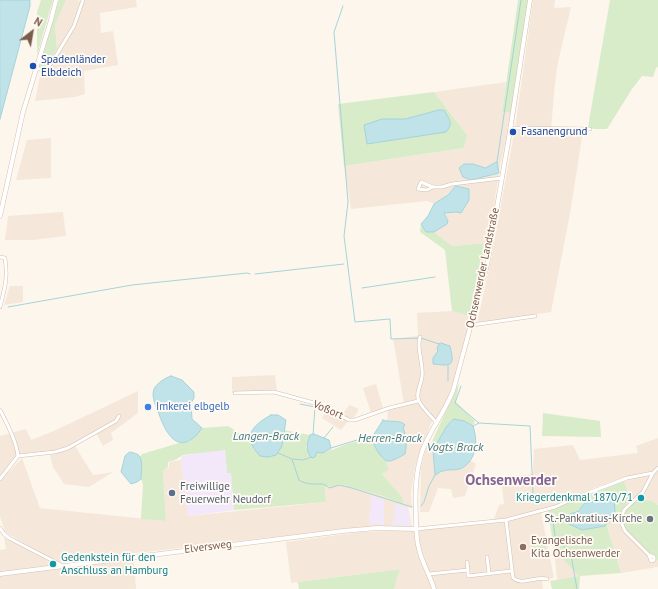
<!DOCTYPE html>
<meta charset="utf-8">
<style>
body{margin:0}
#map{position:relative;width:658px;height:589px;overflow:hidden;background:#fdf6ec;font-family:"PT Sans",sans-serif}
canvas{display:block}
.north{position:absolute;left:12px;top:12px;width:40px;height:40px;-webkit-text-stroke:3px #fffaf3;paint-order:stroke;rotate:31deg;font-size:11px;font-weight:700;line-height:16px;text-align:center;color:#7a5c4d}
.north::after{content:'';display:block;margin:auto;width:14px;height:18px;background:#7a5c4d;clip-path:polygon(50% 0,100% 100%,50% 72%,0 100%)}
</style>
<div id="map">
<canvas width="658" height="589"></canvas>
<div class="north">N</div>
</div>
<script>
const g = document.querySelector('canvas').getContext('2d');
g.lineJoin = 'round';
function fillPath(path, color) { g.fillStyle = color; g.fill(path, 'evenodd'); }
function stroke(path, color, width, dash) { g.strokeStyle = color; g.lineWidth = width; g.lineCap = dash ? 'butt' : 'round'; g.setLineDash(dash || []); g.stroke(path); }
function write(font, color, halo, rows, align = 'center') {
  g.font = font + ' "PT Sans",sans-serif'; g.lineWidth = 3.5; g.setLineDash([]); g.textBaseline = 'middle'; g.strokeStyle = halo; g.fillStyle = color; for (const [text, x, y, turn = 0] of rows) {
    g.save(); g.translate(x, y); g.rotate((+turn || 0) * Math.PI / 180); g.textAlign = isNaN(turn) ? turn : align; if (halo) g.strokeText(text, 0, 0); g.fillText(text, 0, 0); g.restore();
  }
}
const residential = new Path2D(`
 M66,0h10l8,2 1,-2h51l1,7 -37,6 1,20 12,-2 5,34 -34,6 1,23 -10,3 -40,4 5,-25 17,-27 -2,-24z
 M533,0h22l-1,8 17,-1 -13,55 -3,21 -4,46 32,2 -12,77 -20,104 -74,11 13,-58 25,-137z
 M506,82l-4,30 10,1 -13,58 -2,-8 -12,5 -12,-4h-9l-5,4 12,12 28,-7 -11,70 -36,3 -18,-14 13,-8 1,-4 -4,-7 12,-1 5,1 8,-13 -13,-14 -8,9 -14,9 -7,-3 -76,8 -7,-43 120,-18 3,-13 -33,-43z
 M51,138v40l-35,2 11,-40z
 M63,212l3,24 -33,4h-28l3,-24z
 M10,286h13v16l-19,3z
 M452,311l19,6 -18,66 -7,19 -10,17 -5,4 -16,44 -4,26 1,15 -4,-1 4,20 -34,-1 -35,3 -283,33 -15,-6 -40,-24 -5,-16v-35l22,-23 18,50 126,13 -3,-50 6,-4v-5l12,-2 7,56 138,-14 -1,-16 4,1 10,-3 41,11 19,7 3,-5 -20,-23 3,-11 20,-9 1,-18 -3,-8 -5,-7 -11,1 1,-13 16,-5 -11,-65 25,-3 -1,-23z
 M275,375l2,16 -45,2v-16z
 M376,384l7,24 -12,5 -8,-25z
 M138,391v22l-27,20 2,7 -10,6 -7,-13 -41,18 -37,3 -18,22v-40l26,-7 5,11 23,-9z
 M350,405l9,4 -6,10 -5,2 -7,9 -19,-12 6,-9 12,7z
 M658,438v67l-4,-3 1,55 3,4v6l-37,6 -14,-47 13,-13 10,-15 -6,-17 24,-6 -1,-3 -21,5 -30,10 -44,20 -46,12h-12l5,-14 5,-1 -3,-27 32,-3 1,-25 39,-4 7,15 58,-7 -2,-7z
 M75,446l18,29 20,-3 -24,15 -25,-3 -11,-17 -3,-12z
 M426,448l7,2 2,25 7,-4 10,-1 10,-2 8,-8 6,4 -11,32 -12,2 -2,-9 -13,-1 -9,24h-9l1,-46z
 M541,512l13,66 -12,2 1,9h-149l6,-20 -109,14 -5,-41 75,-10 58,-2 85,-8z
 M4,537l58,31 72,-9 2,30h-136v-39l6,-1z
 M554,550l26,26 -23,4z`);
const education = new Path2D(`
 M222,449l3,2 2,21h4l3,38 -46,6 -7,-56 1,-4z
 M371,496l13,4v25l-15,-1z
 M395,504l13,4 3,18 -19,-1 2,-8z`);
const green = new Path2D(`
 M41,0h12l-16,55v-43z
 M59,0h7l-11,25 2,24 -14,21 -4,-1z
 M518,0h10l-16,113 -10,-1z
 M610,0h48v67l-2,1 -3,9 -11,-1 -10,13 -25,40h-13l-6,-2z
 M434,92l33,43 -3,13 -120,18 -6,-62z
 M421,224l5,8h8l18,14 36,-3 -17,74 -19,-6 -7,-61 -25,-18z
 M459,383l-3,19 19,19 -2,5 -9,-5 -27,21 -4,8 -7,-2h3z
 M543,413l57,8 1,16 -59,-1z
 M228,426l22,14 4,10 28,-4 2,-16 26,5 -4,13 10,5 1,-1h9l5,-3 1,1 15,-6 26,-7c-1,8 8,21 15,24l-2,2 3,6 -7,5 20,23 1,7 -23,-9 -41,-11 -6,3 -8,-1 1,16 -92,8 -3,-37h-4l-2,-23 -42,5 -8,5 -7,2v5l-5,4 3,50 -25,-2 2,-35 -2,-5 1,-12 -2,-10 2,-3 37,-11 10,-1 13,-14z
 M624,481l6,17 -10,15 -13,13 14,47 -41,3 -1,13h-27l-2,-8 29,-5 -25,-26 -6,-39zM610,498l-43,24 3,-8 9,-3 5,-7z
 M645,500l9,2 4,3v56c-10,-14 -42,-27 -33,-48 5,-9 11,-12 20,-13z
 M544,538l3,17 -14,2 -3,-17z
 M400,569l-6,20h-95l-1,-7z`);
const water = new Path2D(`
 M0,0h30v6l-30,113z
 M439,110h5c5,9 10,13 2,22l-79,12 -3,-19 18,-6h23z
 M497,162l2,11 -28,7 -8,-3 -4,-9 5,-4h9l12,4z
 M456,186l13,3v11l-8,13 -5,-1 -12,1 4,8 -1,3 -13,8h-8l-5,-8 7,-8 6,-12 14,-9z
 M441,343l9,3c5,21 2,20 -17,18v-6l5,-7 -1,-3 2,-4z
 M171,376l11,4 12,12v6l-3,5 1,16 10,9c-20,29 -35,10 -43,-14 -3,-8 -8,-17 -5,-25 3,-6 11,-11 17,-13z
 M271,415h7l8,5 -4,26 -6,9 -8,2 -8,-1c-18,-19 -9,-30 11,-41z
 M454,419l10,2 9,5c5,15 4,33 -11,42 -6,3 -13,1 -19,3 -3,0 -5,3 -8,4l-2,-25 14,-24z
 M383,420c8,3 16,-1 22,5l-2,3c4,9 4,16 2,26 -4,2 -10,6 -15,7 -7,2 -19,-18 -17,-24 2,-6 7,-11 10,-17z
 M314,434l15,6 2,8 -8,5 -6,-1 -2,5 -3,1c-7,-7 -5,-14 -2,-23z
 M130,452c3,1 5,1 7,2 7,3 4,19 4,25l-4,3 -6,2 -10,-12 4,-16z
 M610,498l4,1 1,12 -10,15 -23,4 -15,-7 3,-9 9,-3 5,-7z`);
const stream = new Path2D(`
 M343,6l-9,26 14,170 -4,34 11,86 35,-3 1,20 28,-1
 M497,162l24,-162
 M255,274l89,-10
 M362,288l73,-11
 M8,307l124,-22 115,-12 3,1
 M421,338l18,6
 M448,381v-15
 M461,386l-6,17 24,20 -6,3
 M300,404l15,3 -2,28
 M479,423l51,3 3,68
 M324,438l9,-11
 M331,448l36,-11 7,-1
 M278,453l14,6 7,21c7,5 16,4 24,4l7,4 9,-3 13,3 60,19
 M293,459l10,1 8,-3
 M421,506l3,-4 5,-16 6,-11
 M552,514l3,22 16,19 6,34`);
const street = new Path2D(`
 M36,68l7,2 4,-1 7,-10 20,-33 9,-26
 M510,128l80,1
 M433,187l-12,-5 -3,7 9,1 6,-3h9l10,-3 50,-6
 M0,257l5,1c3,20 0,29 -5,49
 M472,325l63,-9
 M420,337c-4,14 4,25 2,40 -1,8 -7,17 -3,24 3,7 13,16 18,22
 M235,393l39,-1 40,11 12,5 23,12h6l34,-12 29,-7
 M0,410c7,14 16,30 18,46l-18,23
 M18,456l37,-4 13,-4 48,-27 3,-5
 M506,520l7,58c9,8 23,-2 34,1
 M0,528l4,6 5,4 52,27
 M416,529l90,-9 49,-13 25,-11 47,-18 26,-5
 M649,555l5,2v3l-3,1 -2,-6 -24,-24 -4,-9 1,-6 2,-6 19,-18 10,-19 5,-5
 M487,557l2,16
 M467,562l1,8
 M429,574l39,-4v6l43,-5`);
const secondary = new Path2D(`
 M0,216l23,-104 28,-92 5,-20
 M0,574l343,-43 34,-3 39,1
 M434,589c-4,-14 -12,-26 -15,-40 -3,-10 -3,-20 -3,-31 -1,-24 -1,-46 7,-69 8,-20 22,-38 30,-58l34,-126 23,-134 20,-131`);
const markers = [
 [33,66,4,"#1a4fb4"],
 [513,132,4,"#1a4fb4"],
 [148,407,4,"#3f7fe0"],
 [172,493,4,"#5c6f8a"],
 [641,498,4,"#0f9aa8"],
 [650,519,4,"#6b7280"],
 [523,547,4,"#8d6e63"],
 [53,564,4,"#0f9aa8"]
];
const transitNames = [
 ["Spadenländer",41,60],
 ["Elbdeich",41,73],
 ["Fasanengrund",521,132]
];
const streetNames = [
 ["Ochsenwerder Landstraße",483,268,-78],
 ["Voßort",328,410,23],
 ["Elversweg",208,547,-7]
];
const shopNames = [
 ["Imkerei elbgelb",156,407]
];
const serviceNames = [
 ["Freiwillige",180,487],
 ["Feuerwehr Neudorf",180,500]
];
const cultureNames = [
 ["Kriegerdenkmal 1870/71",633,498],
 ["Gedenkstein für den",61,558,"left"],
 ["Anschluss an Hamburg",61,571,"left"]
];
const worshipNames = [
 ["St.-Pankratius-Kirche",642,519]
];
const educationNames = [
 ["Evangelische",531,541],
 ["Kita Ochsenwerder",531,554]
];
const waterNames = [
 ["Langen-Brack",266,437],
 ["Herren-Brack",390,439],
 ["Vogts Brack",455,448]
];
const districtNames = [
 ["Ochsenwerder",511,481]
];
fillPath(residential, '#f5e8da');
fillPath(education, '#f3e8fa');
fillPath(green, '#d8ecc9');
fillPath(water, '#bfe3e8');
stroke(water, '#a5d3da', 1);
stroke(stream, '#a5d3da', 1);
stroke(street, '#d1beb0', 4);
stroke(secondary, '#d6c0b0', 5);
stroke(street, '#fff', 3);
stroke(secondary, '#fff', 4);
for (const [x, y, r, color] of markers) { const dot = new Path2D(); dot.arc(x, y, r, 0, 2 * Math.PI); g.fillStyle = color; g.fill(dot); stroke(dot, '#fffaf3', 1.5); }
write('11px', '#164399', '#fffaf3', transitNames, 'left');
write('11px', '#7a5c4d', '#fffaf3', streetNames);
write('11px', '#366cbe', '#fffaf3', shopNames, 'left');
write('11px', '#4e5e75', '#fffaf3', serviceNames, 'left');
write('11px', '#0d838f', '#fffaf3', cultureNames, 'right');
write('11px', '#5b616d', '#fffaf3', worshipNames, 'right');
write('11px', '#785e54', '#fffaf3', educationNames, 'left');
write('italic 12px', '#437c86', '#fffaf3', waterNames);
write('bold 15px', '#846695', '#fffaf3', districtNames);
</script>
